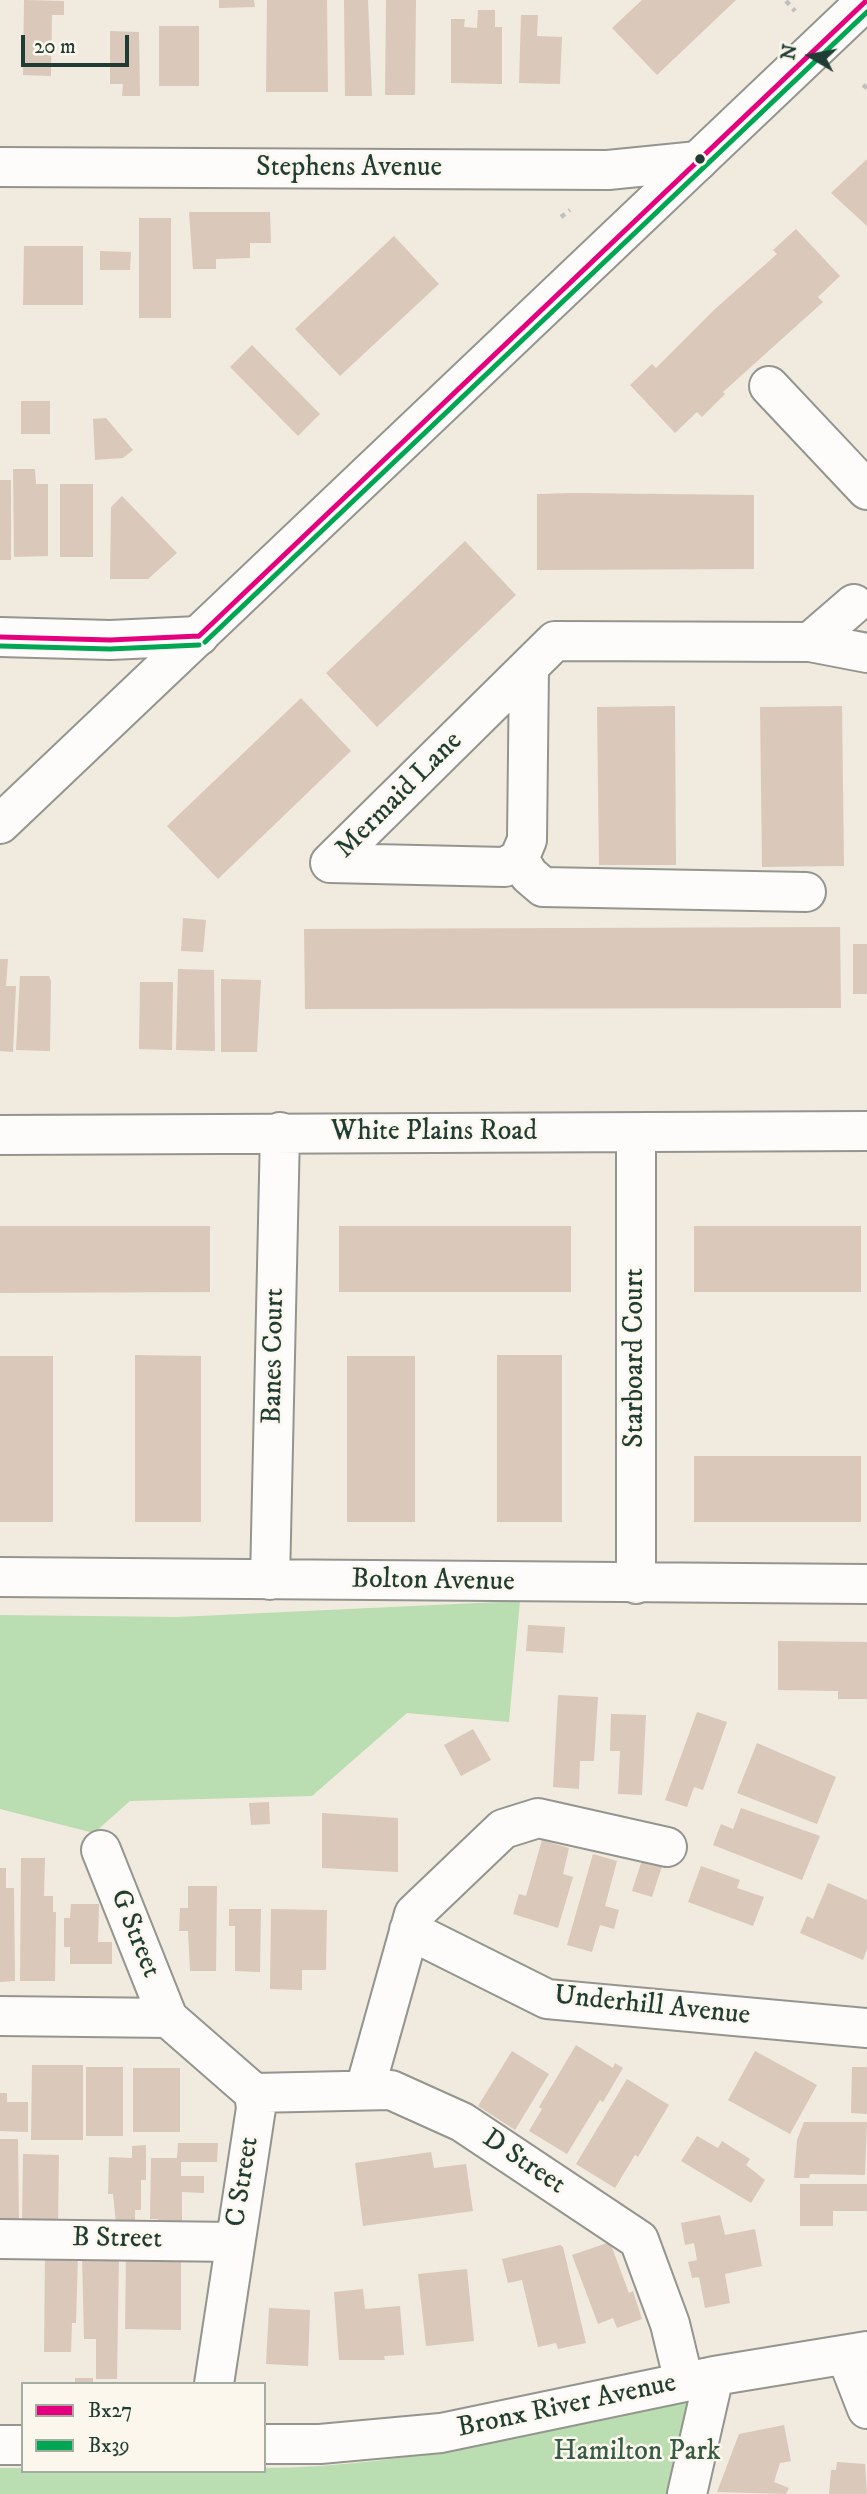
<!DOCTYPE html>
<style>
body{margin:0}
#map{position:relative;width:867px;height:2494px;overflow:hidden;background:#f1eadf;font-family:"IM FELL DW Pica",serif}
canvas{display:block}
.legend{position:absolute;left:21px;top:2382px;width:245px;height:91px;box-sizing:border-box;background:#fbf7ec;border:2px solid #a3ada2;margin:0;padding:9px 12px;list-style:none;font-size:21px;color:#1f3d34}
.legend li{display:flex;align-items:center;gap:14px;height:35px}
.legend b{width:35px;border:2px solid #a3ada2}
.north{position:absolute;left:776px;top:21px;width:70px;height:70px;-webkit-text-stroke:5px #fbf7ec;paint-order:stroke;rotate:280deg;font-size:19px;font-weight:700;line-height:28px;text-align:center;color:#1f3d34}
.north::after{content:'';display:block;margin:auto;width:24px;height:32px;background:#1f3d34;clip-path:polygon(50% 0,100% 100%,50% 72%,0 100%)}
.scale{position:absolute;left:21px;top:35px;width:108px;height:32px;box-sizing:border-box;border:4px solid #1f3d34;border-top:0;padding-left:9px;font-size:21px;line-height:24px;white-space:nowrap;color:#1f3d34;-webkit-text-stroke:5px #fbf7ec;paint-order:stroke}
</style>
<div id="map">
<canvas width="867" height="2494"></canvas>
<ul class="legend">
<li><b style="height:9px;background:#e5007d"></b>Bx27</li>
<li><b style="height:9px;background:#00a651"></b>Bx39</li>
</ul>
<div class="north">N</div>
<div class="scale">20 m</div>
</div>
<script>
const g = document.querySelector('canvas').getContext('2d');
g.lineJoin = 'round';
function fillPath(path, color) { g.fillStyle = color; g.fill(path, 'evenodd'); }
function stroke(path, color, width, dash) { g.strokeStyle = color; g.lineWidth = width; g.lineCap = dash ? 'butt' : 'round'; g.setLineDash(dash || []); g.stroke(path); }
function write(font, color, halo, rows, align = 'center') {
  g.font = font + ' "IM FELL DW Pica",serif'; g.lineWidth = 5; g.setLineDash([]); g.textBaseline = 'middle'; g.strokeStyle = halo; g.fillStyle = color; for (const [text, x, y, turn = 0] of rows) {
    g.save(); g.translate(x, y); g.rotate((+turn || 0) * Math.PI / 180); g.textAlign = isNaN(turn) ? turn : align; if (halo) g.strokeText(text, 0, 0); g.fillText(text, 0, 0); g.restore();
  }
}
const green = new Path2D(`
 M520,1601l-11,121 -102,-9 -95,83 -182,5 -36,32 -94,-24v-194l178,2z
 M700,2395l-23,99h-677v-26h23v3h241v-3c149,-1 293,-39 436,-73z`);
const building = new Path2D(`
 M24,0l40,1v14h-12l-1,61 -28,-1z
 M219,0h35l1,7 -36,1z
 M267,0h60l1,92h-62z
 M344,0h24l4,96h-27z
 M386,0h30l-1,95h-30z
 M642,0h94l-79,75 -45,-47z
 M478,10h17v17h7v57l-51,-1v-64h14l-1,8 13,1z
 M521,15h17l-1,21 25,1 -2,47 -41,-1z
 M159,26h40v60h-40z
 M110,31l29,1 1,64h-18l1,-12h-13z
 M867,159v67l-36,-33z
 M189,212h81l1,31h-21v15l-34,1v10h-23z
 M139,218h32v100h-32z
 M796,229l44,47 -22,21 5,5 -100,90 2,2 -23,23 -5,-5 -22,21 -45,-48 22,-21 4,4 59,-59 62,-55 -4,-4z
 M394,236l45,48 -99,92 -45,-47z
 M24,246h59v59h-60z
 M100,251l31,1 -1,18h-30z
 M252,345l68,69 -22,22 -68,-69z
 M21,401h29v33h-29z
 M106,418l27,32 -10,8 -28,2 -2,-41z
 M13,469h22l1,15h12v72l-34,1z
 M0,480h11v80h-11z
 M60,484h33v73h-33z
 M572,493l182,2v74l-217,1v-76z
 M122,496l55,57 -29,26h-38l1,-72z
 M465,541l51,54 -139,132 -51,-54z
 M301,698l50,53 -133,128 -51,-53z
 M675,706l1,159h-77l-2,-158z
 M842,706l2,160 -82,1 -2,-160z
 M183,918l23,2 -3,32 -22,-1z
 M840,927l1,81 -536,1 -1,-80z
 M853,944h14v50h-14z
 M0,959h8l-2,27h10l-3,66 -13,-1z
 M178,969l36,1 1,81 -39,-1z
 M20,976h29l2,5 -1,70 -34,-1z
 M221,979l40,1 -4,72h-36z
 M140,982h33l-1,68 -33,-1z
 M0,1226h210v66l-210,1z
 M339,1226h232v66h-232z
 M694,1226h167v66h-167z
 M135,1355l66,1v166h-66z
 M497,1355h65v167h-65z
 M0,1356h53v166h-53z
 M347,1356h68v166h-68z
 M694,1456h167v66h-167z
 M528,1625l37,2 -2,26 -37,-2z
 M778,1641l89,1v57h-29v-8l-60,-1z
 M558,1695l40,2 -4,64h-14l-1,28 -26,-2z
 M697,1712l30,10 -24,68 -9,-3 -7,20 -22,-7z
 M611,1714l35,1 -4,80 -24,-1 2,-43h-10z
 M473,1729l18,31 -30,16 -17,-31z
 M757,1743l79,34 -19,47 -80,-31z
 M269,1802l1,22 -19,1 -2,-22z
 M741,1808l79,28 -18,44 -89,-35 8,-21 12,5z
 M322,1813l76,5v54l-76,-4z
 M542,1840l27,8 -6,26 10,3 -15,51 -45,-14 6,-20 7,2z
 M593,1854l24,7 -12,45 14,4 -5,19 -14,-4 -8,27 -25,-7z
 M21,1858h24l-1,38h9v16h3l-1,69h-35z
 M642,1860l20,6 -10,31 -20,-6z
 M701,1866l39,14 -3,8 27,9 -11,29 -65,-24z
 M0,1868h6v20h8l1,93 -15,1z
 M828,1883l39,17v49l-4,11 -63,-27 7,-17 6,3z
 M188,1886h29l-1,85h-26l-2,-40h-9l1,-23h8z
 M71,1904h28l-1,38h14v22h-42v-17h-6v-29h6z
 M229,1909h32l-1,63 -25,-1v-45h-6z
 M271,1909l56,1 -1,60h-24v20l-32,-1z
 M576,2045l37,23 2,-5 8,5 -20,34 -3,-2 -33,54 -38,-23 13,-22 -3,-2z
 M512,2051l37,23 -34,56 -37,-24z
 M755,2051l62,34 -27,49 -62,-34z
 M32,2065h51v75h-52z
 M86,2067h37v69h-37z
 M852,2067h15v47l-16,-1z
 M133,2068h47v64h-47z
 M627,2079l42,26 -31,52 -3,-2 -20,33 -39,-24z
 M0,2093h7v9h21v30l-28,-1z
 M804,2122h63l-2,53 -55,-1 -1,4h-15l3,-38z
 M697,2136l21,12 4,-7 28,18 -4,6 19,15 -14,23 -70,-42z
 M0,2139h18l1,86h-19z
 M178,2143h40l-1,19h-36v14h23v17l-22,-1v29l-24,3v-5h-8l1,-61h26z
 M146,2145v35h-5v30h-6v13h-19l-3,-29h-5l1,-37 23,1v-12z
 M431,2152l3,16 32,-4 7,47 -110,15 -8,-63z
 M23,2154l36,1 -1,69 -36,-1z
 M800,2184h67v27h-34v15h-33z
 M720,2215l5,20 30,-6 7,37 -37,8 5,29 -25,5 -6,-31 -7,1 -4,-16 9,-2 -3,-17 -9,2 -4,-22z
 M610,2242l19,51 4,-2 9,28 -25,9 -4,-10 -15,6 -26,-69z
 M560,2245l3,2 23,96 -28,6 -2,-6 -18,4 -16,-67 -14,3 -6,-24z
 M45,2253l33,1 -2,69h-4l-1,29h-27z
 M82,2255l37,1 -2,123h-21v-40h-12z
 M126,2255l55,1v74l-56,-1z
 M467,2269l7,72 -48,5 -8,-72z
 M363,2289l2,20 35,-3 4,49 -20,1 1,4h-46l-5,-68z
 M269,2308l41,2 -2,56 -42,-2z
 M75,2378h18v6h-18z
 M784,2425l7,36 -11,2 -6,19 15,6 -3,6 -69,-2 22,-58z
 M837,2462l28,2 2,30h-38l2,-24h5z`);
const path = new Path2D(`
 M786,1l9,10
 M863,85l4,3
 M561,217l9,-7`);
const minor = new Path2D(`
 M0,167l608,3 90,-9
 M769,386l98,104
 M0,637l110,3 89,-4
 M810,642l57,11
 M529,668l-2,172 -8,19 -14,8 -175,-4 225,-222 255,1 44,-38
 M519,859l10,16 14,12 263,5
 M0,1135l867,-4
 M0,1577l867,7
 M270,1580l10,-448
 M636,1584v-451
 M101,1850l67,168 86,75 2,15 -42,276
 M409,1930l138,69 320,29
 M0,2016l168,2
 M365,2089l49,-175 89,-85 35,-11 129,29
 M254,2093l137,-3 71,32 177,118 31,84 14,58
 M0,2239l235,3
 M846,2355l21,54
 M264,2444h56l121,-11 273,-57 153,-25
 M0,2445h23
 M687,2494l27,-118`);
const major = new Path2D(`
 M0,824l867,-824`);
const bus1 = new Path2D(`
 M199,636l668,-636
 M0,637l110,3 89,-4`);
const bus2 = new Path2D(`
 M205,642l662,-630
 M0,646l110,3 89,-4`);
const markers = [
 [700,159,6,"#1f3d34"]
];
const streetNames = [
 ["Stephens Avenue",349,169],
 ["Mermaid Lane",400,796,-45],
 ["White Plains Road",434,1133],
 ["Banes Court",275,1356,-89],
 ["Starboard Court",636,1358,-90],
 ["Bolton Avenue",433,1582,1],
 ["G Street",134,1934,68],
 ["Underhill Avenue",652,2007,6],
 ["D Street",523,2163,34],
 ["C Street",244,2182,-81],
 ["B Street",117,2240,1],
 ["Bronx River Avenue",567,2407,-12]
];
const parkNames = [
 ["Hamilton Park",637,2453]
];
fillPath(green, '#baddb2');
fillPath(building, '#dac8ba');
stroke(minor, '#94958e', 42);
stroke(major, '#94958e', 42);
stroke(path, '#bfc0be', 4.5, [5, 5]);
stroke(minor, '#fdfcfa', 38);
stroke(major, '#fdfcfa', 38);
stroke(bus1, '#e5007d', 5);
stroke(bus2, '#00a651', 5);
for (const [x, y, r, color] of markers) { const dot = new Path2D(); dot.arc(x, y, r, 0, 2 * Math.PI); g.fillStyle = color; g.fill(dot); stroke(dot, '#fbf7ec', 2.5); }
write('28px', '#1f3d34', '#fbf7ec', streetNames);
write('28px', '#355b46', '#fbf7ec', parkNames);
</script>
